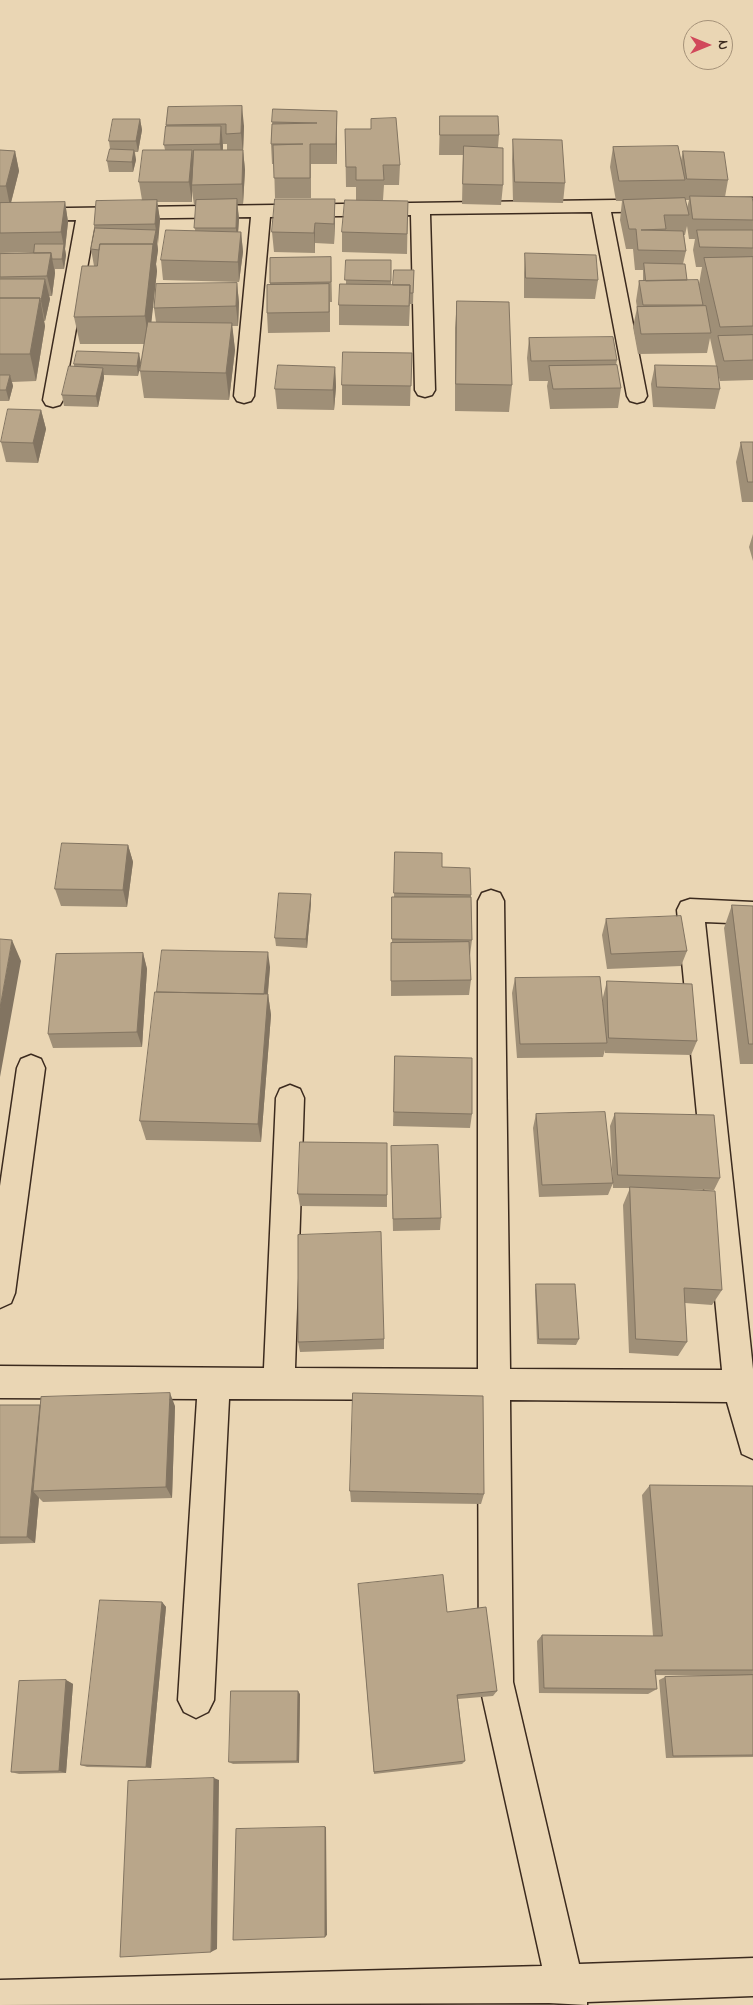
<!DOCTYPE html>
<style>
body{margin:0}
#map{position:relative;width:753px;height:2005px;overflow:hidden;background:#ead6b4;font-family:"Indie Flower",sans-serif}
canvas{display:block}
.north{position:absolute;left:683px;top:20px;width:50px;height:50px;box-sizing:border-box;background:#ead6b4;border:1px solid #a49178;border-radius:50%;rotate:90deg;font-size:14px;font-weight:700;line-height:20px;text-align:center;color:#3b2a1e}
.north::after{content:'';display:block;margin:auto;width:18px;height:22px;background:#d1495b;clip-path:polygon(50% 0,100% 100%,50% 72%,0 100%)}
</style>
<div id="map">
<canvas width="753" height="2005"></canvas>
<div class="north">N</div>
</div>
<script>
const g = document.querySelector('canvas').getContext('2d');
g.lineJoin = 'round';
function stroke(path, color, width, dash) { g.strokeStyle = color; g.lineWidth = width; g.lineCap = dash ? 'butt' : 'round'; g.setLineDash(dash || []); g.stroke(path); }
function fillPath(path, color) { g.fillStyle = color; g.fill(path, 'evenodd'); }
const minor = new Path2D(`
 M753,198v12l-142,2 36,184 -3,5 -7,2 -7,-2 -3,-5 -35,-184 -162,2 5,176 -3,5 -7,2 -7,-2 -3,-5 -4,-175 -141,2 -16,179 -3,5 -7,2 -7,-2 -3,-5 17,-179 -155,2 -33,181 -3,5 -7,2 -7,-2 -3,-5 33,-180 -76,1v-12z
 M491,890l9,3 4,8 6,468 212,1 -45,-460 4,-8 9,-3 63,3v22l-48,-2 48,447v90l-11,-5 -15,-52 -217,-2 3,282 66,282 174,-6v38l-166,6v3l-38,-2 -549,2v-25l542,-14 -63,-284 -1,-282 -249,-1 -15,301 -6,12 -12,6 -12,-6 -6,-12 19,-301 -197,-1v-32l264,2 12,-270 4,-9 10,-4 10,4 4,9 -9,270 183,1v-468l4,-8z
 M31,1055l10,4 4,9 -30,225 -4,10 -11,5v-122l17,-118 4,-9z`);
const wall = new Path2D(`
 M168,107l76,19 -1,24 2,20 -2,34h-6l2,15 -1,13h3l2,20 -4,30 -76,-2 -2,-20 34,-29 1,-26h-2l-2,-14v11h-35l3,18 -3,24 1,6 -2,14 1,7 -6,51h5l-2,-14 83,-25 2,20 -1,23h-6l3,24 -6,50 -85,-2 -4,-27 4,-27h-64l-6,-27 20,-51 -3,-17 4,-18 -1,-6 48,-25 -3,-18 26,-32 -1,-5zM223,144h4v6h-4z
 M273,109l64,2v53h-26v34h-36l-1,-34h-2l-1,-20z
 M440,116l59,19 -1,12 5,38 -2,20 -39,-1 1,-49h-24z
 M140,119l2,11 -4,22h-3l1,8 -3,12h-24l-2,-11 3,-12 -1,-8z
 M345,129l55,36 -1,20h-15l-1,15h-23l48,1 -1,53 -65,-2v-20l14,-32v-13h-10z
 M513,139l52,44 -2,20 -50,-1 -1,-42z
 M613,147l68,13 2,-9 45,29 -3,17 28,5v178l-33,1 -2,-7 2,15 -5,20 -62,-2 -2,-23 4,-19 61,1 -6,-28 -3,15 -69,1 -5,-27 4,-19 -1,-7 3,-20h4v-11h-8l-2,-21h-7l-6,-29 2,-19h-6l-6,-34zM685,200h4l-2,8zM687,226l2,13h6l-2,11 3,17h6l-3,17 -12,-4 -4,-16 3,-13 -2,-16h1z
 M0,150l15,1 4,20 -8,32 54,-1 3,20 -3,27 1,6 -2,14h-9v4l-3,23h-3l1,3 -5,22h-1l1,5 -9,55 -24,1 1,4 -4,15h-9v-147l34,-2 -34,1z
 M335,199v20l-1,25 -19,-1v10l-41,-1 -2,-20z
 M525,253l73,27 -3,19 -71,-1v-25z
 M331,257l1,45h-2v30l-62,1 -1,-20 3,-28v-27z
 M346,260h45v25h2l21,-15 -1,34h-3l-1,22 -70,-1v-20l7,-21z
 M457,301l55,84 -3,27 -54,-1v-83z
 M529,338l88,22 -1,5 5,23 -3,20 -68,1 -3,-23 1,-5h-19l-2,-23z
 M139,353l-1,23 -34,-1v3l-6,29 -34,-1 -2,-11 12,-28v-3z
 M412,353l-2,53 -68,-1v-20z
 M335,367l1,20 -2,23 -57,-1 -2,-20z
 M41,410l5,19 -8,34 -32,-1 -5,-20z
 M741,442h12v60h-11l-6,-40z
 M753,534v27l-4,-14z
 M128,845l5,17 -6,45 -66,-1 -6,-17z
 M395,852l47,15 29,28 1,45 -2,15h-1l2,25 -2,15 -78,1v-53h1v-46h2z
 M311,894v9l-4,45 -31,-2 -1,-8z
 M732,905l21,1v158h-13l-16,-136z
 M606,919l81,32 -6,15 -74,3 -5,-34z
 M143,953l4,16 -5,78 -89,1 -5,-14z
 M270,967l-2,27 3,21 -10,127 -115,-2 -6,-19 17,-129z
 M515,978l88,26v-7l4,-16 90,60 -6,14 -86,-2v-3l-2,7 -86,1 -5,-65z
 M395,1056l77,58 -2,14 -77,-2z
 M615,1113l105,65 -6,12 -48,-1 56,101 -10,15 -27,-2 2,39 -9,14 -49,-3 -6,-148 7,-17h-17l-3,-62z
 M536,1114l77,69 -5,12 -69,2 -6,-69z
 M387,1143v64l-87,-1 -2,-12z
 M391,1146l50,72 -1,12 -47,1z
 M536,1284l43,55 -3,6 -39,-1 -2,-54z
 M384,1339v10l-84,3 -2,-10z
 M0,1405l175,1 -3,92 -129,4 -4,-4 -4,45 -35,1z
 M650,1485l103,1v271l-87,1 -7,-78 6,-3 58,-1 -67,-1 1,14 -9,5 -109,-1 -2,-52 5,-6 111,1 -11,-141z
 M350,1491l134,3 -3,10 -130,-2z
 M358,1584l89,28 50,79 -4,5 -35,3 7,62 -3,3 -88,10z
 M162,1602l4,5 -15,161 -64,-1 -6,-2z
 M66,1680l7,4 -7,89 -47,1 -8,-2z
 M300,1694l-1,69 -66,1 -4,-2z`);
const shadedWall = new Path2D(`
 M242,106l2,20 -1,28 -2,-21z
 M337,111v53l-1,-20z
 M140,119l2,11 -4,22 -2,-11z
 M221,126l2,20 -1,18 -2,-20z
 M134,150l2,10 -3,12 -1,-10z
 M192,150l2,20 -2,15v17l-3,-20z
 M243,150l2,20 -2,34 -1,-20z
 M15,151l4,20 -9,35 -4,-20z
 M237,199l2,20 -2,29 -1,-20z
 M335,199v20l-1,25v-20z
 M157,200l3,20 -2,24 -3,-20z
 M65,202l3,20 -3,27 1,6 -2,14 -2,-10 2,-12 -3,-15z
 M315,223v30l-1,-20z
 M156,230l2,20 -2,14 1,7 -8,73 -4,-28 6,-65z
 M241,232l2,20 -4,30 -1,-20z
 M51,253l4,20 -3,23 -5,-20z
 M45,279l5,20 -5,22 -4,-20z
 M237,283l2,20 -1,23 -2,-20z
 M40,298l5,28 -9,55 -6,-27z
 M232,323l3,27 -6,50 -3,-27z
 M139,353l2,10 -3,13 -1,-10z
 M335,367l1,20 -2,23 -1,-20z
 M103,368l1,10 -6,29 -2,-11z
 M10,375l3,11 -4,15 -3,-11z
 M41,410l5,19 -8,34 -5,-20z
 M128,845l5,17 -6,45 -4,-17z
 M311,894v9l-4,45 -1,-9z
 M12,940l9,21 -21,116v-69z
 M268,952l2,15 -4,45 -2,-15z
 M143,953l4,16 -5,78 -5,-15z
 M268,994l3,21 -10,127 -3,-18z
 M170,1393l5,13 -3,92 -6,-11z
 M41,1405l-8,86 6,7 -4,45 -8,-6z
 M162,1602l4,5 -15,161 -5,-1z
 M66,1680l7,4 -7,89 -7,-2z
 M298,1691l2,3 -1,69 -2,-2z
 M214,1778l5,2 -2,169 -6,3z
 M325,1827h1l1,108 -2,2z`);
const building = new Path2D(`
 M242,106l-1,27 -15,1v-10l-60,1 2,-18z
 M273,109l64,2 -1,33h-26v34h-36l-1,-33 30,-1h-32l1,-20 45,-1 -45,-1z
 M440,116h58l1,19h-59z
 M396,118l4,47h-17l1,15h-28v-13h-10l-1,-38h26v-10z
 M113,119h27l-4,22h-27z
 M166,126h55l-1,18 -56,1z
 M513,139l49,1 3,43 -50,-1z
 M464,146l39,2v37l-40,-1z
 M678,146l7,34 -66,1 -6,-34z
 M110,149l24,1 -2,12 -25,-1z
 M0,150l15,1 -9,35h-6z
 M143,150h49l-3,32h-50z
 M194,150h49l-1,34 -50,1z
 M683,151l41,1 4,28 -41,-1z
 M690,196l62,1 1,5v18l-60,-1z
 M685,198l4,17h-25l2,14 -25,1 42,1 3,20 -48,-1 -2,-21h-7l-6,-29z
 M237,199l-1,29h-42l2,-28z
 M275,199h60l-1,25 -19,-1 -1,10 -42,-1z
 M157,200l-2,24 -61,1 2,-24z
 M345,200l63,1 -1,33 -65,-2z
 M65,202l-4,30 -61,1v-30z
 M95,228l61,2 -3,15v-1h-53l-1,6 -8,-1z
 M166,230l75,2 -3,30 -77,-2z
 M697,230h56v18l-53,-1z
 M35,244h29l-2,15h-10l-1,-6h-17z
 M100,244h53l-8,72 -71,1 8,-51h15z
 M51,253l-4,23 -47,1v-23z
 M525,253l71,2 2,25 -72,-2z
 M331,257v25l-61,1v-25z
 M753,257v69l-33,1 -16,-69z
 M346,260h45v21l-46,-1z
 M644,263l41,1 2,16 -41,1z
 M394,270h20l-1,23h-3v-8h-17z
 M0,279h45l-4,22h-1v-3h-40z
 M698,280l5,25h-60l-4,-24z
 M237,283l-1,23 -82,2 2,-24z
 M329,284v28l-62,1v-28z
 M340,284l70,1 -1,21 -70,-1z
 M0,298h40l-10,56h-30z
 M457,301l52,1 3,83 -56,-1z
 M706,306l5,27 -70,1 -4,-27z
 M148,322l84,1 -6,50 -86,-2z
 M753,335v25l-29,1 -6,-25z
 M613,337l4,23 -86,1 -2,-23z
 M77,351l62,2 -2,13 -63,-2z
 M343,352l69,1 -1,33 -69,-1z
 M278,365l57,2 -2,23 -58,-1z
 M617,365l4,23 -68,1 -4,-23z
 M655,365l62,1 3,23 -63,-2z
 M69,366l34,2 -7,28 -34,-1z
 M0,375h10l-4,15h-6z
 M8,409l33,1 -8,33 -32,-1z
 M741,442h12v40h-5z
 M62,843l66,2 -5,45 -68,-1z
 M395,852l47,1v14l28,1 1,27 -77,-2z
 M279,893l32,1 -5,45 -31,-1z
 M392,897h79l1,43 -80,-1z
 M732,905l21,1v138h-4z
 M681,916l6,35 -76,3 -5,-35z
 M0,939l12,1 -12,68z
 M469,942l2,38 -80,1v-38z
 M162,950l106,2 -4,42 -107,-2z
 M143,953l-6,79 -89,2 8,-80z
 M600,977l7,66 -87,1 -5,-66z
 M607,981l85,3 5,57 -88,-3z
 M155,992l113,2 -10,130 -118,-3z
 M395,1056l77,2v56l-78,-2z
 M605,1112l8,71 -71,2 -6,-71z
 M615,1113l99,2 6,63 -102,-3z
 M300,1142l87,1v52l-89,-1z
 M438,1145l3,73 -48,1 -2,-73z
 M630,1187l85,4 7,99 -38,-2 3,54 -51,-3z
 M381,1232l3,107 -86,3v-107z
 M536,1284h39l4,55h-40z
 M170,1393l-4,94 -133,4 8,-94z
 M353,1393l130,3 1,98 -134,-3z
 M0,1405h40l-13,132h-27z
 M650,1485l103,1v184h-98l2,19 -113,-1 -2,-53 120,1z
 M443,1575l4,37 39,-5 11,84 -40,4 8,66 -91,11 -16,-188z
 M100,1600l62,2 -16,165 -65,-2z
 M753,1675v80l-80,1 -8,-79z
 M66,1680l-7,91 -48,1 8,-91z
 M231,1691h67l-1,70 -68,1z
 M214,1778l-3,174 -91,5 8,-176z
 M325,1827v110l-92,3 3,-111z`);
stroke(minor, '#3b2a1e', 3);
fillPath(minor, '#ead6b4');
fillPath(wall, '#9f8f77');
fillPath(shadedWall, '#827461');
fillPath(building, '#b9a68a');
stroke(building, '#827461', 1);
</script>
